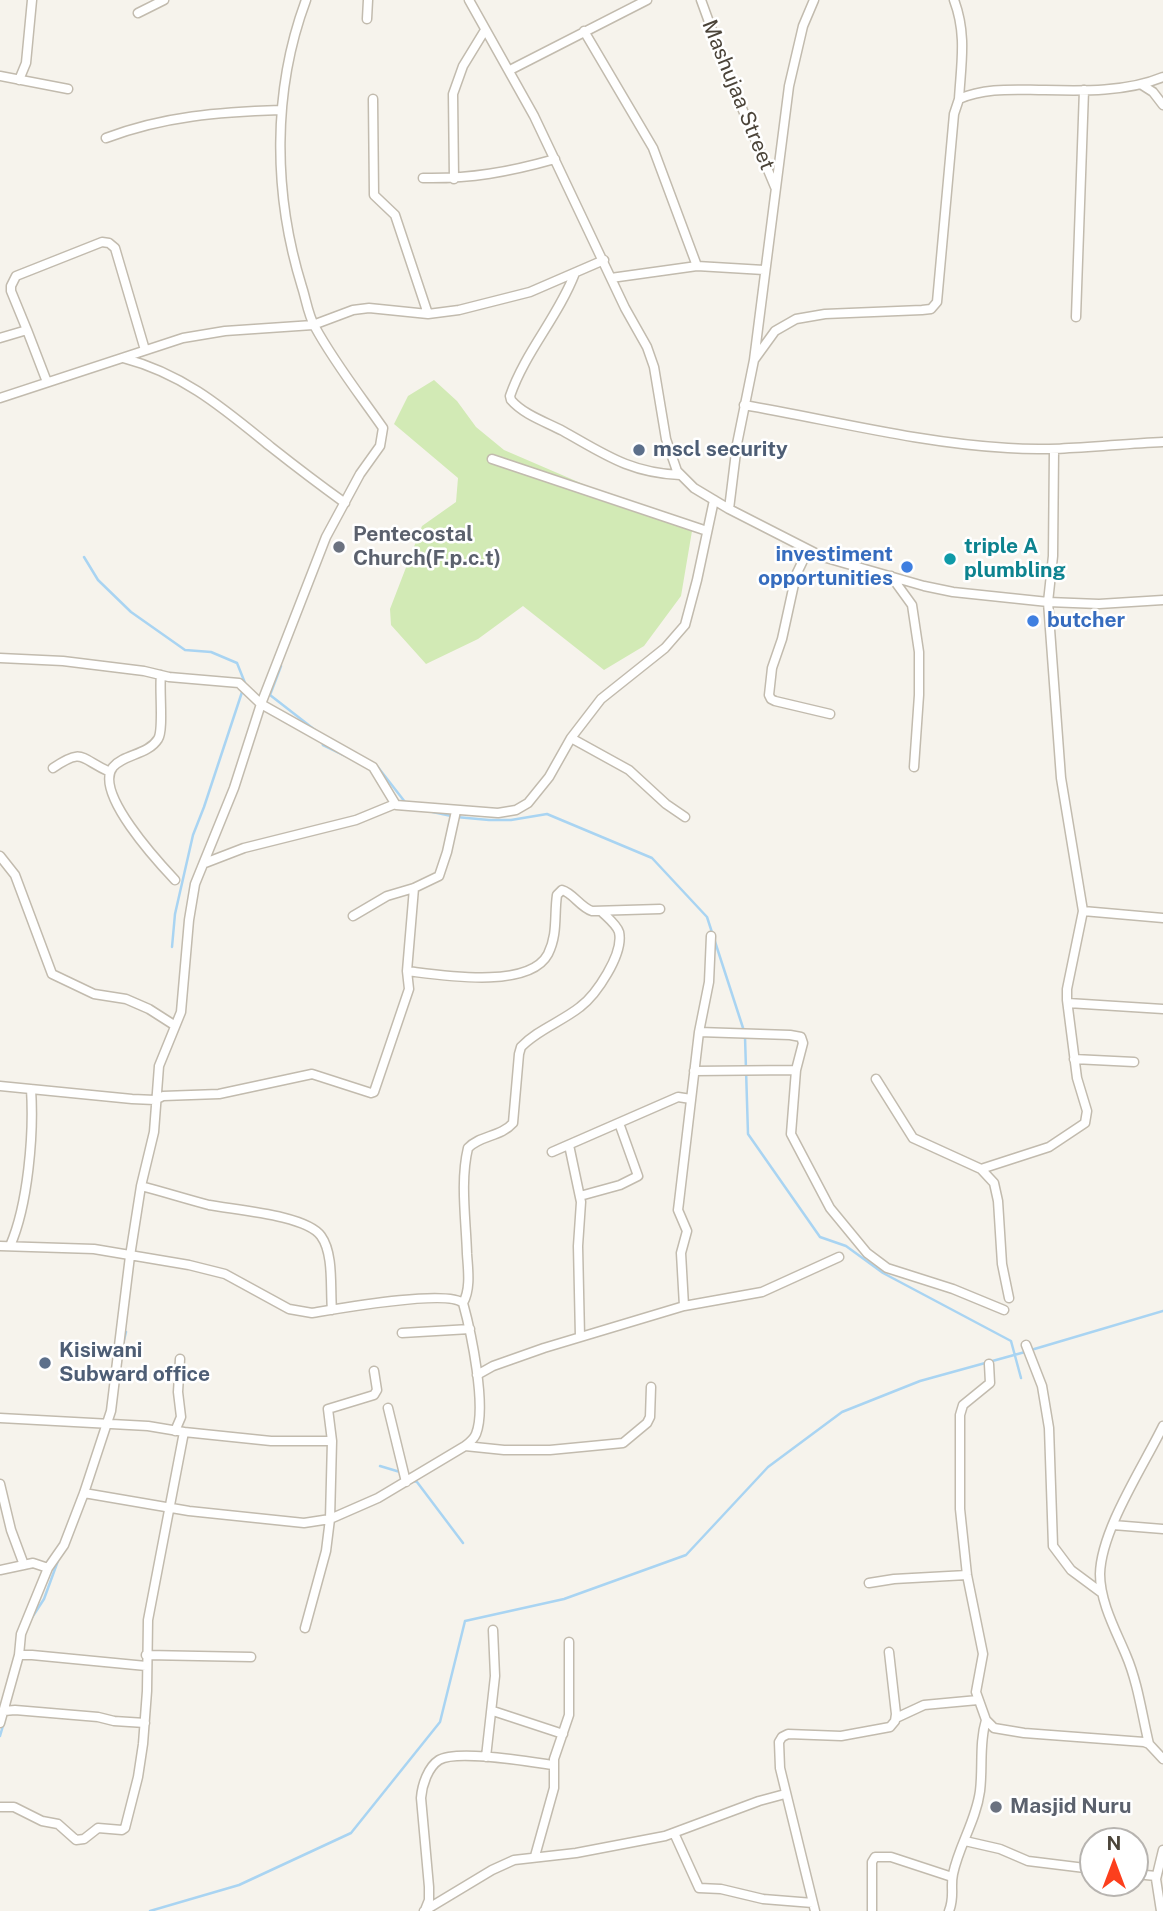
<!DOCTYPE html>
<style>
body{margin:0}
#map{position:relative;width:1163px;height:1911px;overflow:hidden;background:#f6f3ec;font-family:"Public Sans",sans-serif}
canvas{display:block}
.north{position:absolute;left:1079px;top:1827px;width:70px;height:70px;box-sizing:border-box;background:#fff;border:2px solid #b7b4b0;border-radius:50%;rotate:0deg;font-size:19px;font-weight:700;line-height:28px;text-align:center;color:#4b4439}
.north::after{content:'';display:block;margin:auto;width:24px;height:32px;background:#fc3f1d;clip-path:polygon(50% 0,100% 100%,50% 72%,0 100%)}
</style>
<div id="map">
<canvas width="1163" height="1911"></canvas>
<div class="north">N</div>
</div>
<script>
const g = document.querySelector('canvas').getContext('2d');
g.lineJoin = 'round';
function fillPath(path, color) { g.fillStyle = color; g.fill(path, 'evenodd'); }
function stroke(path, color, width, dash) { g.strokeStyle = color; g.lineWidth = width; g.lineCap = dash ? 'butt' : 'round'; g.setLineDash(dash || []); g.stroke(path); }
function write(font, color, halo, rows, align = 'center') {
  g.font = font + ' "Public Sans",sans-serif'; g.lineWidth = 5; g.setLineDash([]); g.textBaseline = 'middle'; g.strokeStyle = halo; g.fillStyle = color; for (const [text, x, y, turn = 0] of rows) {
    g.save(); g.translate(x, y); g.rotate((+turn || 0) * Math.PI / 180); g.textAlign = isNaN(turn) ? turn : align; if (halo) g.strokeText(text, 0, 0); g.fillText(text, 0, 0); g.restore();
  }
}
const green = new Path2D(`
 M434,380l23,21 19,26 28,23 188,81 -11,65 -37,50 -40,24 -81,-64 -45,33 -52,25 -35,-39 -1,-16 32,-83 34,-24 2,-24 -64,-54 14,-28z`);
const stream = new Path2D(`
 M84,557l14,23 33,32 54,38 26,2 26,11 8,20 -41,124 -11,28 -18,79 -3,33
 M281,666l-11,29 45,35
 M322,742l1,3 31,15
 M377,766l28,36
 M428,811l28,6 33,3h22l36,-6 105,44 55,59 37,114
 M745,1037l3,97 72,103 26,9 37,27 128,68 10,37
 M122,1348l4,-16
 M1031,1350l132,-39
 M380,1466l20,6
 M411,1480l6,2 46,61
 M31,1619l13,-20 15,-41
 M0,1736l7,-24
 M150,1911l89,-26 112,-52 89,-111 25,-101 99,-22 122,-44 82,-88 74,-55 78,-31 105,-29`);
const minor = new Path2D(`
 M469,0l65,116 91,192 22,39 7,20 12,72 11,32 17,17 35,21 94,48 101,29 29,6 95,10 51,2 64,-4
 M701,0l28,77 46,110
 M954,0c13,34 7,64 5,99
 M138,13l26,-13
 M367,19l1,-19
 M584,31l69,117 44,118
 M510,70l137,-70
 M0,76l68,13
 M19,80l7,-17 6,-63
 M1142,85l11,7 10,13
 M373,99l1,96 21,20 33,99
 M106,138c58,-22 114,-26 175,-28
 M423,178c47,1 86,-6 132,-19
 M454,179l-1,-85 10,-28 22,-36
 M575,273c-17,44 -50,79 -65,123l1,4c13,15 35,22 52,31 41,23 67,42 117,44
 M611,278l86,-12 67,4
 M1076,317l8,-227
 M27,330l20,52
 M0,338l27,-8 -16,-39v-5l5,-10 86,-34 7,1 6,5 30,102
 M123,358c61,16 100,50 148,89 24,19 49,38 74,56
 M754,360l35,-274 14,-60 11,-26
 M0,398l183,-60 42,-7 88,-6 40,-15 16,-2 59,6 31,-4 71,-18 74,-32
 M744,405c87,15 175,38 264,43 52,4 103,-4 155,-6
 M492,459l215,72
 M729,509l8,-65 17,-84 21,-29 21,-12 29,-5 97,-4 9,-1 6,-7 17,-188 5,-15c27,-12 57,-9 86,-9 38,1 82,2 118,-13
 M808,550l-12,25 -14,64 -10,29 -3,27 2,4 4,2 55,13
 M891,576l21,29 7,47v43l-5,72
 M0,658l63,3 81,10 25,6 70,6 22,21 112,63 23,38 102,8 18,-3 12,-7 21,-26 22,-39 30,-39 64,-51 20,-23 12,-45 17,-80
 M161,675c-2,14 3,55 -3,64 -10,16 -34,15 -45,28 -20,25 46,96 62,113
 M571,738l58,32 37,34 19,13
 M53,768c31,-21 27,-9 57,4
 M0,856l15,19 37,99 42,20 32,5 23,10 25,16
 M205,863l39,-15 112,-28 39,-16
 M1083,911l80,7
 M353,916l34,-20 27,-8 25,-12 8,-24 9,-41
 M407,971c33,4 122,19 141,-17 10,-20 6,-39 9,-59l5,-5c11,3 18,17 30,21l68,-2
 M1068,1003l95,6
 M699,1032l91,3 11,2 2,6 -7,27 -5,64 39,74 37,45 20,15 66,21 51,21
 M1074,1059l60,3
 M694,1071l102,-1
 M876,1079l37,59 68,31 13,14 4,18 4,63 7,34
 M0,1086l132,13 23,1 8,-4 56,-2 93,-20 59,19 3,-1 35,-103 -2,-18 7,-83
 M569,1145l12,57 -3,44 2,91
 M552,1152l126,-55 13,2
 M981,1169l68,-22 36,-24 2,-12 -10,-33 -10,-78v-11l16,-78 -22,-133 -13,-176 5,-46 1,-106
 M141,1186c23,6 45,13 68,19 26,5 97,10 112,31 13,18 9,52 11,74
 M580,1196l40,-11 18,-9 -19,-53
 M0,1246l94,3 95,16 36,9 64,35 23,4c25,-4 135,-24 151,-10 8,29 24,104 13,131 -2,5 -7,9 -11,12l-87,52 -48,21 -26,4 -115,-12 -105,-18
 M10,1246c18,-41 24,-112 21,-157
 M463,1303c8,-14 5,-34 4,-49 -1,-34 -7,-73 1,-106 12,-13 33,-11 45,-25l6,-69 2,-7c16,-17 40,-25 59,-40 16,-12 44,-53 39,-75 -2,-7 -12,-15 -17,-20
 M684,1306l-3,-53 6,-22 -9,-21 1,-8 20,-170 10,-50 2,-46
 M402,1333l68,-4
 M1026,1345l16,41 7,42 4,118 18,24 31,23
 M989,1364l1,19 -27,22 -3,10v94l7,66 16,79 -7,38 10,28 8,8 30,5 120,9 5,2 14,15
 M477,1375l16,-9 51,-18 140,-42 78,-14 77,-35
 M388,1408l18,74
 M0,1418l148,8 36,6 87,9h61
 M175,1431l6,-14 -3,-25 2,-33
 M465,1446l39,4h46l73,-7 24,-20 3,-6 1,-30
 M0,1484l11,46 13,35
 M1113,1525l50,4
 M0,1570l33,-7 15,5
 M869,1583l25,-4 73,-4
 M305,1628l21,-77 4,-32 2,-78 -4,-32 46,-14 3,-5 -3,-19
 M19,1655h13l114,11
 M146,1655l105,2
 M4,1711l11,-1 83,7 16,4 31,2
 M493,1711l70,23
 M896,1718l28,-13 54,-5
 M0,1723l19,-68 2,-21 27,-66 16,-23 20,-52 27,-82 19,-155 11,-70 13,-54 5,-66 22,-54 8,-92 6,-36 39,-96 27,-84 65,-167 34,-63 20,-28 3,-18c-23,-33 -49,-66 -68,-101 -7,-12 -9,-28 -13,-40 -29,-93 -30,-196 4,-287
 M1149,1744c-7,-29 -11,-61 -23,-89 -10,-24 -26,-53 -26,-81 1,-44 43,-107 63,-148
 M486,1757l9,-81 -2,-46
 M0,1807h14l28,14 16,3 18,16 8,-1 14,-11 24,2 3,-2 13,-51 5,-33 4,-53 1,-71 36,-188
 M674,1833l25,55 22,1 42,10 50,4
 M965,1841l35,8 28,12 65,8
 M535,1856l19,-68v-29l15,-44v-73
 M1135,1874l21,2
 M425,1910l4,-10v-13l-8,-89c1,-13 7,-31 18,-38 18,-11 92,2 114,5
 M424,1911l68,-41 22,-10 62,-7 89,-17 94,-35 26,-7
 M815,1911l-35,-143 -1,-26 3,-5 6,-3 53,2 49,-9 5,-6 1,-7 -7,-62
 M872,1911v-49l3,-5h16l61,20
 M949,1911c6,-15 1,-23 4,-37 6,-29 23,-53 27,-83 3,-24 -1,-48 6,-71
 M1161,1911l-5,-32 7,-29`);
const markers = [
 [639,450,7,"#5c6f8a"],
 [339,547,7,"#6b7280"],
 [950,559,7,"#0f9aa8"],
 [907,567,7,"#3f7fe0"],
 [1033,621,7,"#3f7fe0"],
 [45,1363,7,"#5c6f8a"],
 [996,1807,7,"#6b7280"]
];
const streetNames = [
 ["Mashujaa Street",738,95,68]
];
const serviceNames = [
 ["mscl security",653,450],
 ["Kisiwani",59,1351],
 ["Subward office",59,1375]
];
const worshipNames = [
 ["Pentecostal",353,535],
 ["Church(F.p.c.t)",353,559],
 ["Masjid Nuru",1010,1807]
];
const cultureNames = [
 ["triple A",964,547],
 ["plumbling",964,571]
];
const shopNames = [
 ["investiment",893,555],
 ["opportunities",893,579],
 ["butcher",1047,621,"left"]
];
fillPath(green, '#d2eab5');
stroke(stream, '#a9d4f2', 2.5);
stroke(minor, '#c2bbae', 11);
stroke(minor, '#fff', 8);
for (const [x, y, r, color] of markers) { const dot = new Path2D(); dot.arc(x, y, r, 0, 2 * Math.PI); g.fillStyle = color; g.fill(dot); stroke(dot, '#fff', 2.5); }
write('21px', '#4b4439', '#fff', streetNames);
write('bold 21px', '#4e5e75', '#fff', serviceNames, 'left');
write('bold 21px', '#5b616d', '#fff', worshipNames, 'left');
write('bold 21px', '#0d838f', '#fff', cultureNames, 'left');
write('bold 21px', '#366cbe', '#fff', shopNames, 'right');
</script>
